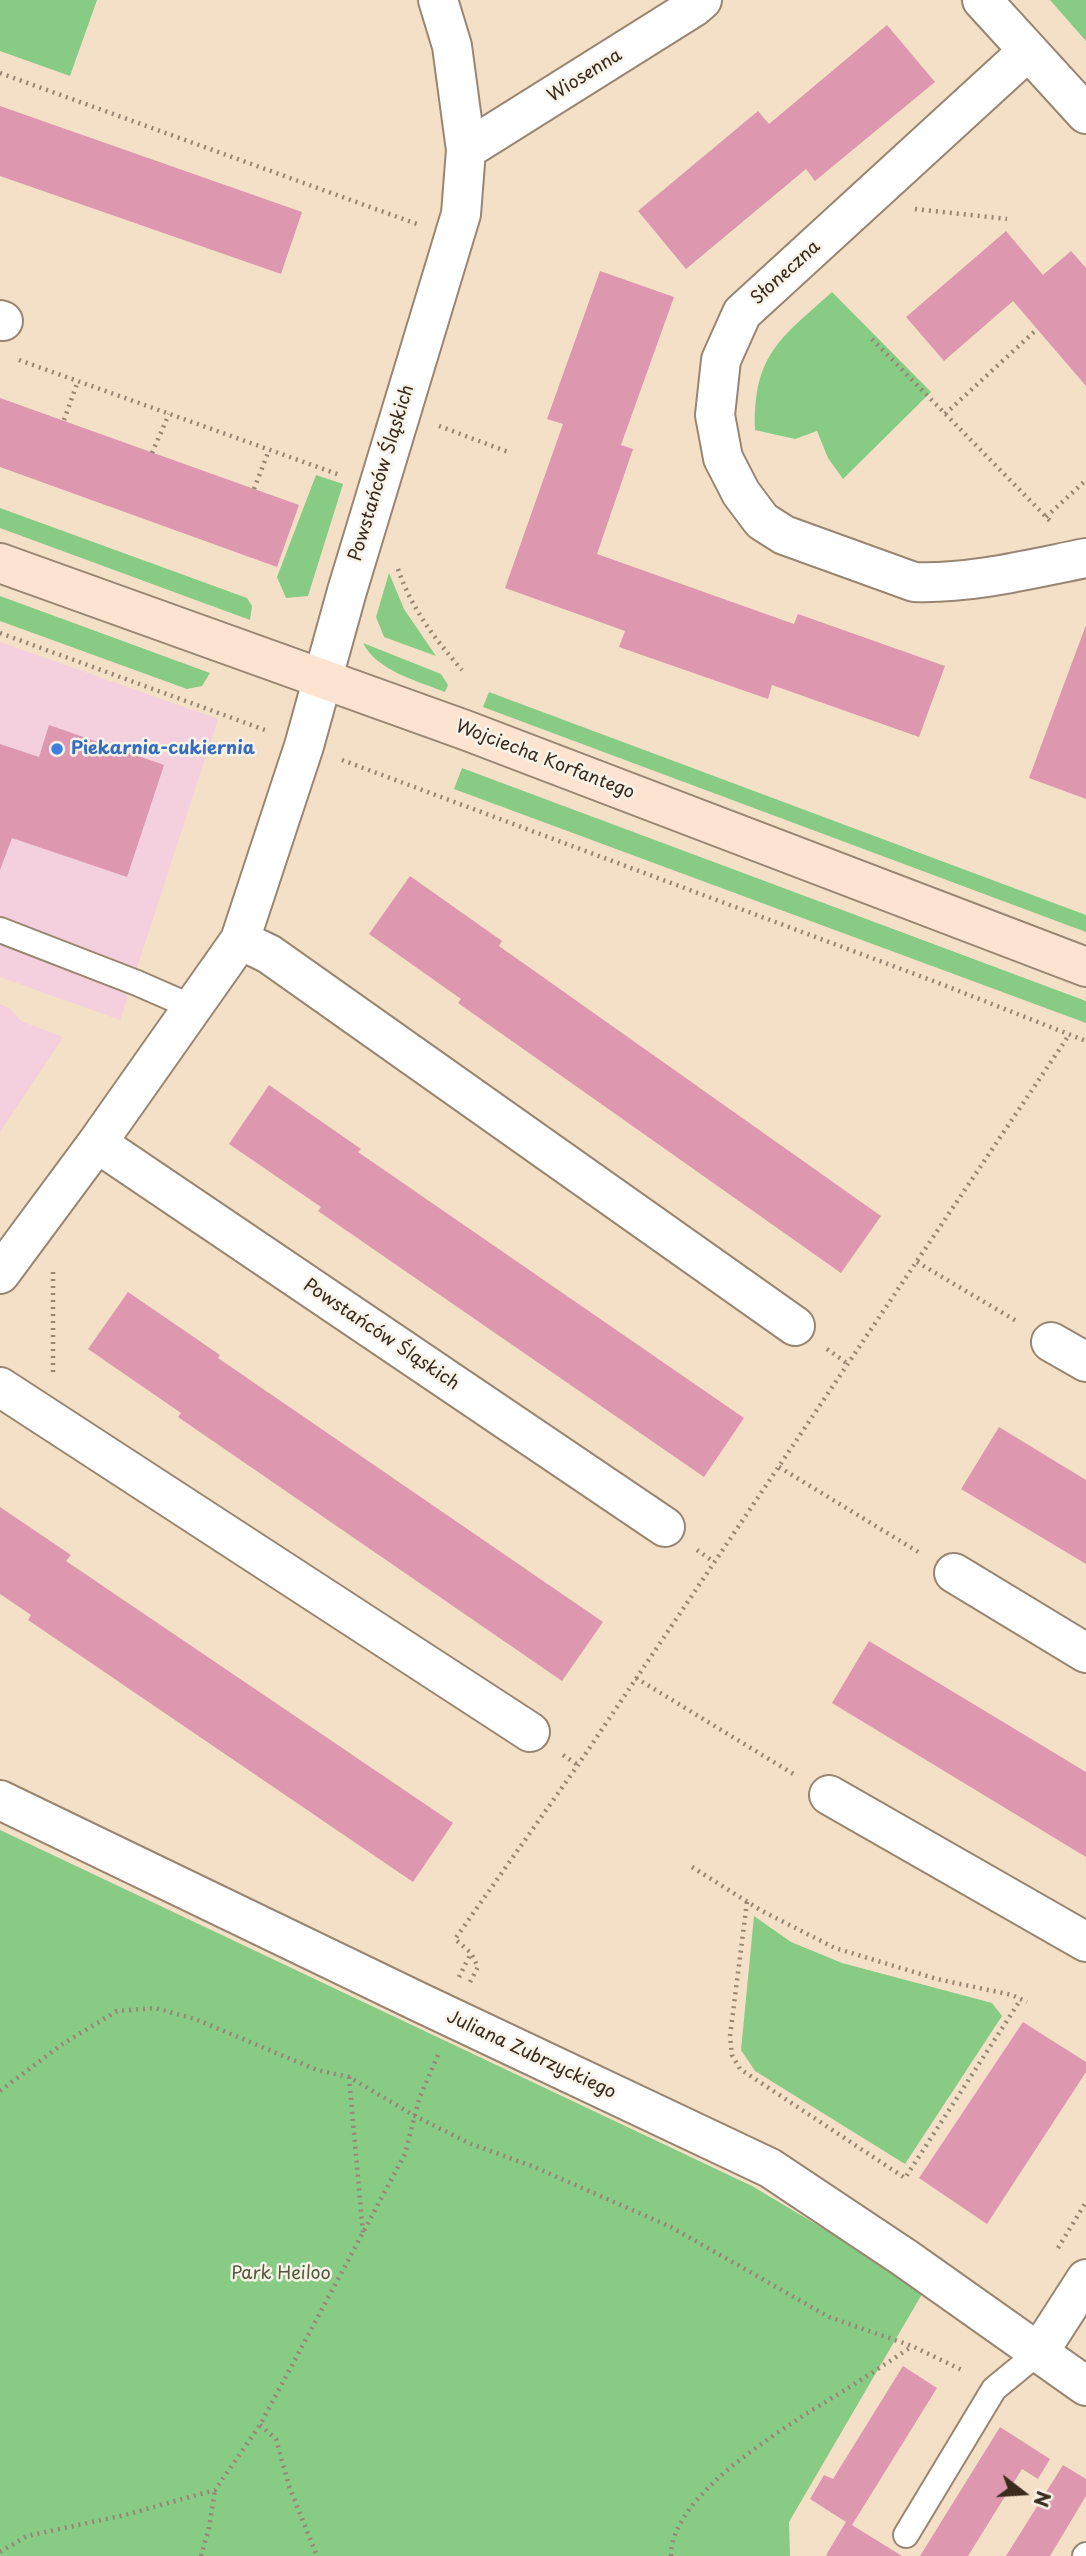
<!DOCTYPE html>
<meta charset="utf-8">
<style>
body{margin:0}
#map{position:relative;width:1086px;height:2556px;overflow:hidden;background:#f4e0c7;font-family:"Playpen Sans",sans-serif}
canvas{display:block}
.north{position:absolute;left:988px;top:2458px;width:70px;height:70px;-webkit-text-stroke:5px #f7f3e8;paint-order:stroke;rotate:107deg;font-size:19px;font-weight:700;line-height:28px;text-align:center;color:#3b2a1e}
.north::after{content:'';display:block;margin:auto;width:24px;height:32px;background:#3b2a1e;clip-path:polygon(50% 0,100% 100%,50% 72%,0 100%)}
</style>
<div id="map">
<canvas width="1086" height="2556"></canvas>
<div class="north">N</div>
</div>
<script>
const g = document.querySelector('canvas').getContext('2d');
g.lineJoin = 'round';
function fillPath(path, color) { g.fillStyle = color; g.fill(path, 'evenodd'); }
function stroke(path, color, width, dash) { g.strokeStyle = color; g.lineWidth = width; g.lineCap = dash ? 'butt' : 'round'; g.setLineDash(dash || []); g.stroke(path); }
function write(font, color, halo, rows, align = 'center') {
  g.font = font + ' "Playpen Sans",sans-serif'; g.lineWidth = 5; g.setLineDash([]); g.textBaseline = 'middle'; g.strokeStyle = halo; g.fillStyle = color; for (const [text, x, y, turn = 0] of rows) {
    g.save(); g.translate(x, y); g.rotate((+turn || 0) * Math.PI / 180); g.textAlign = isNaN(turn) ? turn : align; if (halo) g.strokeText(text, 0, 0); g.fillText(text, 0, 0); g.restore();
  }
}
const built = new Path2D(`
 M0,642l218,77 -98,301 -120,-43z
 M0,1004l9,4 12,13 42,16 -63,95z`);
const green = new Path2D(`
 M0,0h97l-27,76 -70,-25z
 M1050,0h36v41z
 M832,292l99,100 -88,87 -15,-21 -11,-27 -22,8 -40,-9c-2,-76 26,-92 77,-138z
 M316,475l27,9 -35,112 -22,2 -9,-21z
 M0,508l247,90 5,8 -2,14 -250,-92z
 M389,573l15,36 32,47 -52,-19 -8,-20z
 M0,596l210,77 -8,13 -15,3 -187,-68z
 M363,643l78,31 7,11 -3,7c-27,-11 -68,-21 -82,-49z
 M489,692l597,223v17l-603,-225z
 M462,768l624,233v22l-632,-234z
 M0,1830l752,356 173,103 -136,233 1,34h-790z
 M754,1916l37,26 51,21 150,40 10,13 -97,148 -150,-93 -14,-21z`);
const building = new Path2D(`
 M887,25l48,57 -120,99 -9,-12 -120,100 -48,-58 120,-100 11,13z
 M0,106l302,106 -21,62 -281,-98z
 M1006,231l37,44 28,-24 15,17v118l-73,-85 -69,60 -38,-44z
 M600,271l74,26 -53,148 12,4 -36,105 197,70 4,-10 147,52 -26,71 -147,-52 -4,14 -149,-52 6,-16 -120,-43 58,-164 -16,-5z
 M0,398l299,107 -22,62 -277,-100z
 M1086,625v174l-57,-21z
 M49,725l115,40 -37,112 -115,-39 -12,32v-126l39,13z
 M410,876l92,65 -3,5 382,270 -40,57 -383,-270 3,-4 -92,-65z
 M269,1085l92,64 -3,3 386,266 -40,59 -386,-266 3,-4 -92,-63z
 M128,1292l92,63 -2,3 385,264 -41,59 -384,-264 3,-4 -93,-64z
 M999,1427l87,53v84l-125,-75z
 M0,1507l71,48 -5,6 387,262 -40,59 -385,-262 3,-5 -31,-21z
 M869,1641l217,131v85l-254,-154z
 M1023,2022l63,40v10l-99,152 -68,-46z
 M903,2366l34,22 -85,137 50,31h-74l-2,-1 20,-33 -36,-23 14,-24 9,4z
 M1000,2427l50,32 -12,20 -16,-10 -54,87h-48z
 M1063,2465l23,14v17l-36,60h-44z`);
const path = new Path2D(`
 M0,73l417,151
 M915,209l92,10
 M872,339l181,185
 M19,360l321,115
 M945,414l89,-82
 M64,420l14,-39
 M439,426l72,27
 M152,453l17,-39
 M254,489l15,-39
 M1046,517l40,-37
 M398,569c13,39 37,70 64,101
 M0,633l265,97
 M342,760l594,222 150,59
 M917,1262l101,60
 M827,1349l21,15
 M53,1372v-100
 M779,1467l141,86
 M697,1550l17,12
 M636,1678l159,97
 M563,1755l15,10
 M692,1867l70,44 73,37 102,31 75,16 15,7
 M747,1902l-17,134 2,19 8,14 165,109 116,-179
 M459,1977l12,-24
 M470,1982l8,-15 -7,-14 -16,-14 123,-174 491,-730
 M349,2077l14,156
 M0,2091l61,-46 56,-34 38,-3 40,11 122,51 32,7 66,39 56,28 61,22 139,61 158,90 83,29 52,25
 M1058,2248l28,-46
 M260,2425l16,14 13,47 28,70
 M0,2552l27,-16 98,-21 90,-25 45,-65 145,-271 14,-55 19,-44
 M201,2556l8,-28 6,-38
 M671,2556c-1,-65 128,-137 177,-168 21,-13 42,-27 63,-41`);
const lane = new Path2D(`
 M0,930l137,53 55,24
 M906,2535l88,-146 45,-37
 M1085,2556l1,-1`);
const street = new Path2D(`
 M982,0l104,114
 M1028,51l-286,262 -21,47 -6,55 8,43 18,35 21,28 22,14 130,47c58,2 116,-13 172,-24
 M466,150l228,-143 8,-7
 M0,320l3,1
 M240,940l29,14 526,372
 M97,1143l568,384
 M0,1274l97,-131 143,-203 64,-194 43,-155 114,-377 5,-64 -14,-104 -14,-46
 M1051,1342l35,20
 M0,1387l530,345
 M954,1573l132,80
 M829,1795l257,147
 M0,1800l421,203 349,165 135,90 181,128
 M1039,2352l47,-73`);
const secondary = new Path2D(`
 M0,563l465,167 621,237`);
const markers = [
 [57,749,7,"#3f7fe0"]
];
const streetNames = [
 ["Wiosenna",585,76,-32],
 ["Słoneczna",786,273,-42],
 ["Powstańców Śląskich",382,473,-73],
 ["Wojciecha Korfantego",545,760,21],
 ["Powstańców Śląskich",381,1335,34],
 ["Juliana Zubrzyckiego",531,2055,25]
];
const shopNames = [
 ["Piekarnia-cukiernia",71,749]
];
const parkNames = [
 ["Park Heiloo",281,2274]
];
fillPath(built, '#f4cfdd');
fillPath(green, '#88cb85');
fillPath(building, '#dd98b0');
stroke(lane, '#988572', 28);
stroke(street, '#988572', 42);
stroke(secondary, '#988572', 42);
stroke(path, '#988572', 4.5, [2, 5]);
stroke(lane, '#fff', 24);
stroke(street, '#fff', 38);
stroke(secondary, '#fde4d1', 38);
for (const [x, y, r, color] of markers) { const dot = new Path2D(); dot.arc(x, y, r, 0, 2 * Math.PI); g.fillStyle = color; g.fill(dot); stroke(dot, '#f7f3e8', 2.5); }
write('18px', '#3b2a1e', '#f7f3e8', streetNames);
write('bold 18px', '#366cbe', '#f7f3e8', shopNames, 'left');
write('18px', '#525a3d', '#f7f3e8', parkNames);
</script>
